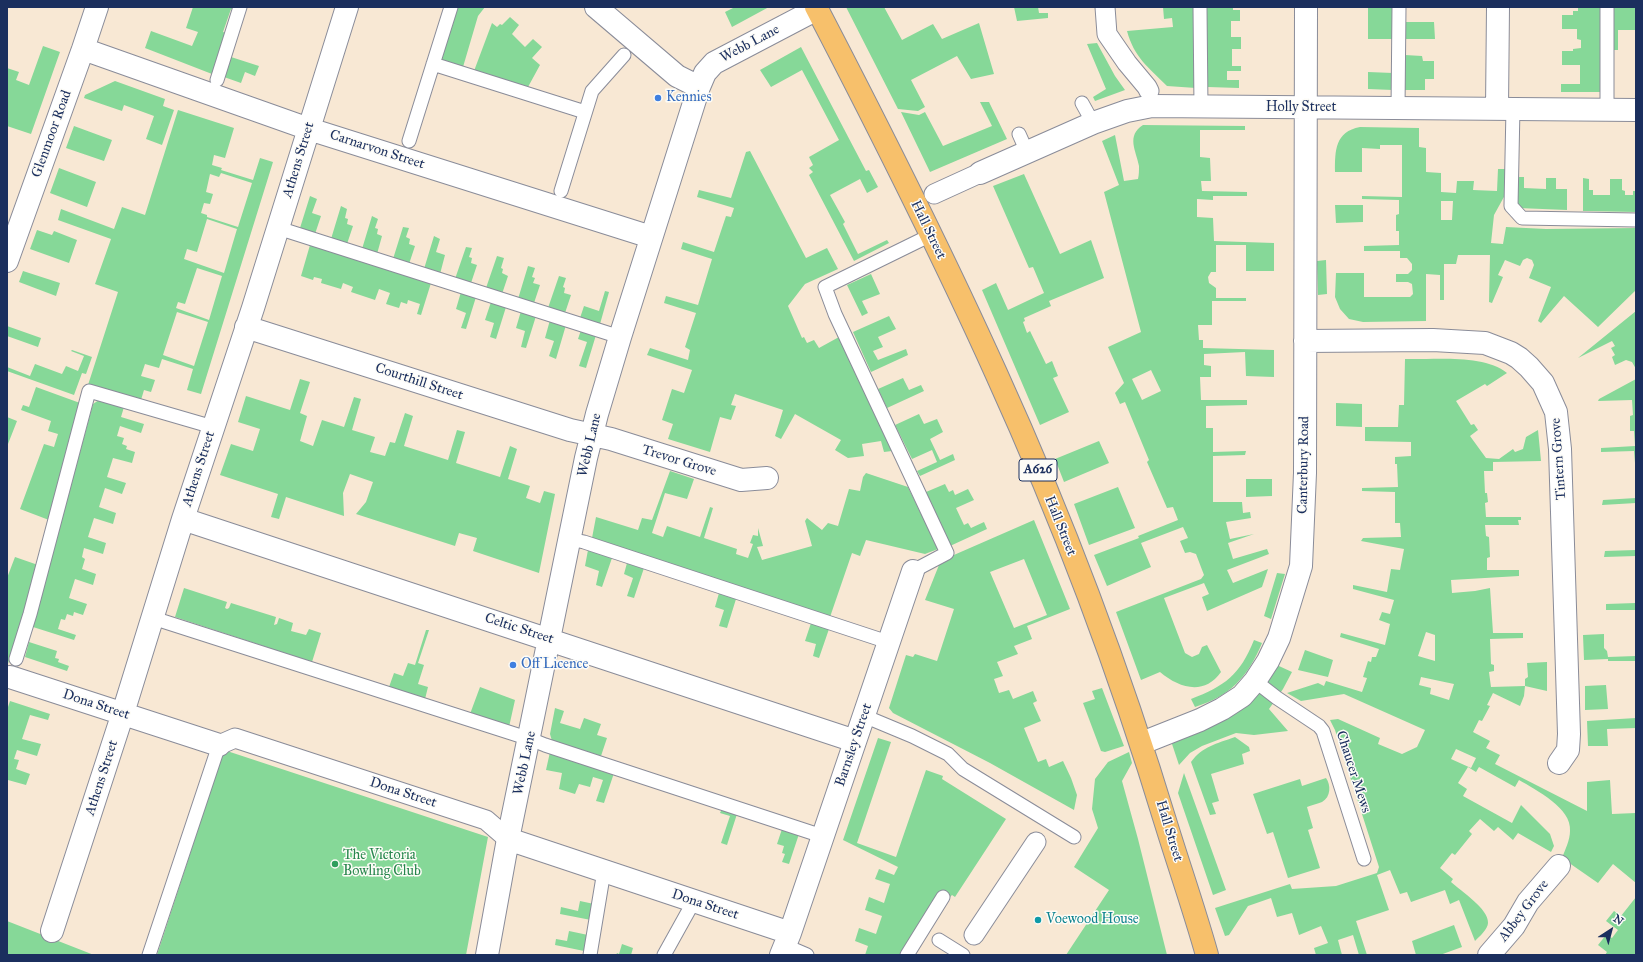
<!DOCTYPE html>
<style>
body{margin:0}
#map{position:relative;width:1643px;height:962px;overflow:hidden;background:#f8e8d4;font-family:"IM FELL Great Primer",serif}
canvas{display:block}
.frame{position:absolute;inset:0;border:8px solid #1b2f5e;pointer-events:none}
.north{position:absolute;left:1591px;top:910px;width:40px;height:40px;-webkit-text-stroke:3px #fdfcf7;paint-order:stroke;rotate:36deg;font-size:11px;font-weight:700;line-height:16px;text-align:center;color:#1b2f5e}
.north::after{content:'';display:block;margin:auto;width:14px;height:18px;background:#1b2f5e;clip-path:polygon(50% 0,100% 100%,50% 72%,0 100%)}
</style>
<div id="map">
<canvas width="1643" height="962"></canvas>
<div class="frame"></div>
<div class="north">N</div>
</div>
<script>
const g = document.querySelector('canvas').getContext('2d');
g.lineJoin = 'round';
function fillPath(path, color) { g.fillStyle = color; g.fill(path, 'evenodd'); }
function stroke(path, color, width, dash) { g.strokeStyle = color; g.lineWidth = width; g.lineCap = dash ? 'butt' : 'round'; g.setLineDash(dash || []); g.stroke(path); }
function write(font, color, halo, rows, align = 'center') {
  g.font = font + ' "IM FELL Great Primer",serif'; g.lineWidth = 3; g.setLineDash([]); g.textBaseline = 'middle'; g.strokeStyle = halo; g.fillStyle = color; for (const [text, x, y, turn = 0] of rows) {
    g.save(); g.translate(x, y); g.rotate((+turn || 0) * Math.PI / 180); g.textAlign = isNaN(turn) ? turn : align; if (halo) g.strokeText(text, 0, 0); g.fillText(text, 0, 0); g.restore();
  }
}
const green = new Path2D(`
 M193,7h41l-1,2h-2l-8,23 3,1 -14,41 -67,-26 6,-17 41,15 6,-14 -12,-4z
 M457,7h28l-7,9 -15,51 -23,-7z
 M735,7h34l-37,20 -7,-15z
 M846,7h38l18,33 31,-16 9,15 37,-16 15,51 -23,5 -14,-23 -46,24 14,27 -7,4 -20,-2z
 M1014,7h24l1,6h9v5l-31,3z
 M1163,7h7l1,1 25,-1v81l-29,-2c-19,-19 -33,-29 -40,-55l46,-4 -1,-9 -8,1z
 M1206,7h27v3h7v11h-9v16h10v12h-9v17h9v5h-14v9h12v8l-31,-1z
 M1368,7h26l-1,32h-25z
 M1578,7h23v85h-40v-8h19v-19h-18v-14h11v-2l8,-1v-8l-4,-1v-10h-15v-14h11v-4h5z
 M1612,7h24v23h-18v20h-6z
 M510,17l9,8 -7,9 13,13 8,-8 9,8 -10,11 8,7 -12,22 -54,-16 18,-48 5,4 3,-3 2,1z
 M1405,22h29l1,17h-30z
 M1097,43l18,33 10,14 -30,11 -2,-4 13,-8 -19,-45z
 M43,46l17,6 -29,82 -24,-8v-58l12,4 -3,8 13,5z
 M801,47l65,124 3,-1 9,17 -11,6 -7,-14 -30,16 15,27 -2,2 15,30 29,-14 2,3 -35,18 -45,-86 4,-3 -4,-4 4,-3 -4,-8 30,-17 -37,-70 -31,17 -11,-17z
 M1405,55l17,1 1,5h11v18h-9v11h-21z
 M231,57l28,9 -4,10 -10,-4 -4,11 -17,-6z
 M1368,72l25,1v17l-25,-1z
 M115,81l50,18 -2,7 11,4 -12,35 -16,-6 8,-23 -30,-11 -2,6 -38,-13 1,-3z
 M980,102h9l18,37 -77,33 -29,-60 18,3 6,-3 18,34 49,-20z
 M178,110l56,18 -9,30 -11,-3 -2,10 10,3 -1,2 32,10 7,-22 13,4 -72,232 -14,-4 6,-21 -31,-10 -3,9 -14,-4 -4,12 14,4 -4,12 -7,-2 -3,10 -53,-15 30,-93 -23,-8 16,-45 -53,-19 3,-11 53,20 8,-22 23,8zM221,173l31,10 -14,44 -31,-10v-2l-6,-2 3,-10 6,1 3,-10 -7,-2 4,-18 9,3zM207,219l30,10 -13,44 -40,-14 3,-10 10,3zM197,268l25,8 -13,44 -33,-12 2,-6 7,2zM177,312l31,10 -14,44 -31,-11z
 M1143,125l102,1v4h-45v27l10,1 1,23h-10l1,10 45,1v4h-34v4l-16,-1v18l16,1 1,23 60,2v28h-28v-26h-30v27h-5l-3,5 1,6 7,5v10h30v3h-34v24h-14l1,15h4v8l71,2v27l-28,-1 -1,-24 -41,2v11l7,1v11h-11l1,23h46v5l-41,1v22h7v24l33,-1 -1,4 -32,1v46h29l1,11 7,-1 1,6 -25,4 4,17 24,-5 -26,9 5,16 34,-10 2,5 -42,16 6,13 35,-14 -6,18 -55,24 -5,-14 7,-3 -5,-11 -40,15 21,55 7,4 7,-3 3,-7 5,-2 14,27c-17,24 -42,16 -61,0l-19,8 -25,-68 85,-33 3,-4 -8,-21 -6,-2 -5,1 -5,-12 8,-3 -5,-11 -42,16 10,24 -44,19 -13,-31 45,-17 -1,-2 40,-16 -5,-13 -6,1 -20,-46 2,-2 -24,-58 -5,2 -5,-11 9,-10 -16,-36 33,-15 -37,-140 15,-7 -17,-44 13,-6 9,46 14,-2c1,-4 1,-9 1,-13 -3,-16 -13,-30 4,-41zM1151,370l10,21 -19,9 -10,-21z
 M74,126l38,14 -8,21 -38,-13z
 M1360,127l59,1v19l7,1v24l15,1v19l15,1 1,-12h17l-1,9 24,1 1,-22h9l-2,26 -11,20 -3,28 12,1 3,-17 40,2 90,-1v62l-38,37 -34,-31 -23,27 -3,-2 13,-34 -22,-9 5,-13 -2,-5 -5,-2 -4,2 -3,6 -15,-6 -7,15 5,2 -11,26 -3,-1 1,-47h-32l-2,9h-12v36h-4v-25l-14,-1v47l-63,1 -14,-3 -9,-10 -5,-12 1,-24h28v24h46l3,-3 -1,-10 -4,-2h-12v-8h12l4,-4v-6l-5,-6h-7v-7h-36v-5l35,-1v-14h-3v-16l3,-1v-14l-37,-1v-3l40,1v-52h-22v4l-18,-1v24h-27c0,-22 0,-40 25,-45zM1441,201h12l-1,19h-11z
 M750,151l56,107 21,-10 11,21 -33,15 -17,22 14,32 2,-1 3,6 7,-3 5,8 20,-11 53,114 -8,1 -3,-11 -19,3 2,12 -16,2 -13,-8 6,-10 -46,-26 -14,25 -6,-3 8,-26 -48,-16 -4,11 5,1 -5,14 -11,-3 -10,35 -42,-13 5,-15 -11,-4 10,-31 12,4 8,-23 -45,-15 3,-7 38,12 2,-10 -5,-3 11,-34 -32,-10 2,-7 32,9 14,-46 -31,-10 2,-7 31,10 12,-36 5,1 3,-9 -37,-11 2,-7 32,8 15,-46z
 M59,168l37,14 -9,25 -37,-14z
 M1024,174l36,80 31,-14 13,38 -55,23 2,5 -27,12 1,3 -2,1 4,11 3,-2 16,33 6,-3 6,15 -5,2 16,34 -29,13 -58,-135 14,-7 12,27 36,-17 -11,-26 -4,1 -36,-82z
 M1518,177h6v11l22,1v-11h10v11h11v21l-49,-2z
 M1583,178l6,1v11h4v5h17v-16h12v11l3,1v4h8v-4h3v21l-53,-1z
 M310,196l7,3 -5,14 9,3 -6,18 -15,-6z
 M1335,205h28v17l-27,1z
 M341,206l6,3 -2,9 3,1 -1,5 6,2 -6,18 -16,-5z
 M372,216l6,3 -3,9 3,1 -1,5 5,2 -5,18 -15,-5z
 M403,227l6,1 -3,9 4,2 -1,5 6,2 -6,18 -16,-5z
 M37,230l15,5 2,-4 23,9 -8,23 -39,-14z
 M434,236l6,3 -4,13 9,3 -5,19 -16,-5z
 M310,245l121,38 -10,32 -4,-1 3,-10 -12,-4 -1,4 -6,-2 -2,6 -13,-4 4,-11 -11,-4 -4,11 -24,-8 2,-5 -10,-4 -2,6 -20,-6 1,-4 -8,-2 -1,3 -12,-4z
 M466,247l6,1 -3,9 3,1 -1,5 6,2 -6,18 -16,-4z
 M497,256l7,2 -3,10 2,1 -1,4 6,3 -6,18 -16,-6z
 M1326,260l1,34 -9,1 -1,-34z
 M528,266l7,2 -3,9 3,1 -2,5 7,2 -6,18 -16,-4z
 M23,271l37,12 -4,13 -37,-14z
 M871,274l9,20 -18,7 6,12 -6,3 -15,-31z
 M559,276l7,2 -3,9 2,1 -1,5 7,2 -6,18 -17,-5z
 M605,291l4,1 -9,32 -20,-6 4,-12 15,5z
 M461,292l15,5 -10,32 -5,-1 5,-15 -10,-4z
 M491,302l15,5 -10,32 -6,-2 4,-14 -9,-3z
 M521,311l15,5 -10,32 -5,-1 4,-16 -9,-3z
 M1636,311v58l-4,-7 -6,-2 -11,5 -3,-8 3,-2 -4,-7 4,-2 -3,-5 -34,17z
 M889,316l7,13 -18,8 5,10 -10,4 5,9 28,-11 2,6 -37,17 -18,-40z
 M550,320l16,5 -10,34 -7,-3 5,-15 -9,-3z
 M7,326l34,12 -3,9 -31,-11z
 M581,330l15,5 -10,33 -7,-2 8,-24 -9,-3z
 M72,350l20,7 -6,17 -4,-1 -8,22 -67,-24v-4l23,9 5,-12 27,10 4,-8 12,5 6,-15 -13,-5z
 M1405,359c29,1 79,-5 102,14l-20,13 -2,-2 -29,17 15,24 3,-1 4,6 -8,6 16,22 13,1 14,-10 2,3 8,-3 3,-12 12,-7 3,31 -48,1v9h-9l1,22h2l1,9 -3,1 1,14h35v3h-3l1,5h-34l1,11 3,1 1,20 -3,1v12h32v6l-68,4 1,13 23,-2 15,-3 3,45h30v5l-33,1 1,25 3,1v6l-5,1 2,15 34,-1v-7l3,-2 -1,-14 20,-1v29l-22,-5 -1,10 -4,10 -27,-13 -6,12 3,1 -8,15 -3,-1 -6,12 17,9 -4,7 14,7 -5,9 92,47v-29l23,-2 2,34 24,-1v70l-23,-19 -15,19 -36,-25c3,-8 8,-18 8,-27 2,-23 -34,-41 -51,-51l-4,7 -36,-20 -3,5 -8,-5 -10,16 9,6 -4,7 49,27 9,-18 29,29 4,12 -3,6 -33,-19 -5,7 -15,-13 -4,4 -14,-12 -11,12 3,3 -17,21 -3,-2 -12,15 13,11 -2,3c10,9 38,27 37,41 0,6 -9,14 -13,18l-16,-41 -9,4 -5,-14 -34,12 -4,-10 -7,2 -10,-24 -13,5 12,35 -33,11 11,34h-8l-6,-20 -15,5 4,15h-26l-2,-7 14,-5 -7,-17 -22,9 -7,-22 -15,4 -6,-19 -23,8 -19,29 -4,1 -10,-28 75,-24 2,5 44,-3 41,-13 2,-6 -44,-137 -5,-10 8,-1 42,19 -2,6 24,10 15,-7 8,-17 -81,-36 -43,7 -14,-8 31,-10 6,3 2,-5 36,11 5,-14 -4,-1 5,-16 3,1 1,-5h4l3,-8 -39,-12 1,-4 44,12 5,-21 -11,-4 3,-8 8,2 4,-14 -41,-11v-4l34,7 4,-23 9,1 4,-21 -43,-8 2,-3 38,-1 -1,-14h-5v-31l-33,-1v-3l36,-1 -1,-23h-2v-7l16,-1v-14l-46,-1v-14h33l1,-22h5zM1426,632l9,3v26l-17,-5zM1421,677l33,7 -5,16 -19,-6 1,-6 -12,-3zM1456,749l20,9 -5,10 -20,-9z
 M903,378l6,12 12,-5 3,6 -37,17 -9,-19z
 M300,379l10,3 -10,31 7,3 -7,25 13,5 9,-26 22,7 10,-30 7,2 -9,31 23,7 -5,15 15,4 5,-14 5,1 10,-30 8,3 -9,30 44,14 9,-30 8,2 -9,31 44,14 10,-31 7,3 -9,30 22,7 -4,12 14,5 4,-12 11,3 -16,79 -66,-22 4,-13 -18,-5 -4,13 -99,-32 10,-12 7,-20 -23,-8 -7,19 1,23 -58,-19 -7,22 -8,-2 7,-23 -58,-19 11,-31 22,7 7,-22 -22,-7 8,-26 44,14z
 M1636,379v96l-2,-24 -33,1v-4l34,-2 -1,-15h-4v-15l3,-1 -1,-15 -34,1 1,-2z
 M36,387l44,16 -31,117 -29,-11 24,-65 10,3 4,-13 -10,-3 3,-10 -30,-11 2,-5 6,2z
 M99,400l25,7 -3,10 23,7 -3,9 -21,-7 -3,10 7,2 -2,6 5,2 -1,3 9,3 -3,11 -19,-5 -6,19 19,6 -4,11 -17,-6 -6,19 17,6 -3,11 -19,-6 -6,19 18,6 -3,11 -19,-6 -2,9 3,2 -3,10 14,5 -3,11 -18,-6 -6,19 18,6 -4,11 -9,-3 -1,4 -6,-2 -2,6 -4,-1 -3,10 18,6 -2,5 -41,-13 60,-223z
 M1336,403l26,1v23l-26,-1z
 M919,414l5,10 13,-5 6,13 -13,7 10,21 13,-6 2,6 -35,16 -3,-5 20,-9 -5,-12 -20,9 -17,-34z
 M7,417l10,4 -9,23h-1z
 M1099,441l10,22 -45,19 -9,-23z
 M670,471l24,8 -7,20 -22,-6 -13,40 11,4 4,-11 33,11 10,-30 3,1 -9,30 33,11 -1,5 12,4 5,-14 -3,-1 3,-8 5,1v-8l5,18 -6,1 5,13 50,-14 -7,-25 2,-3 15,12 6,-7 10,3 11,-37 11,2 3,-14 3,-4 42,14 30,62 -13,5 -59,-14 -6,16 -8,-3 -22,64 -238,-79 4,-21 42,13 4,-12 10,2z
 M1246,479h26v17l-26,1z
 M945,484l4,8 4,-2 2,5 13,-6 6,11 -18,8 8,17 4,-2 3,5 13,-6 3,7 -37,17 -24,-54z
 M1118,487l17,41 -46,17 -15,-41z
 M1636,498v5l-34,2 1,-5z
 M1034,520l36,89 -43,17 5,13 -18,7 4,8 -21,8 6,14 -9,3 5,14 10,-3 4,9 20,-8 4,10 -4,2 8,18 -17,7 14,34 8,-3 3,8 14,-6 8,17 6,17 -3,15 -84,-47 -97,-50 -4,-5 17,-53 7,2 2,-3 22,7 17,-52 -29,-9 14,-35 8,-7zM1024,559l23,56 -33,13 -24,-56z
 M588,550l24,8 -10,29 -6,-2 3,-14 -14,-5z
 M1636,550v6l-32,1 1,-6z
 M15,557l23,8 -31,102v-89z
 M627,563l17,5 -10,30 -7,-2 6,-18 -9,-4z
 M1277,573l8,1 -14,45 -7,-3z
 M184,588l43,14 -2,6 2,1 2,-1 2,-5 45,14 -2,8 3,-1 2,-6 14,5 -2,8 15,4 3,-6 12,4 -9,29 -137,-45z
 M719,593l17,6 -9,29 -8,-2 5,-16 -9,-3z
 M1636,603v7h-30v-6z
 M811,623l18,6 -10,29 -6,-2 3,-12 -11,-3z
 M426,630h3l-11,33 6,2 -6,19 10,3 -3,12 -36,-12 5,-14 9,3 5,-13 7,2z
 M1604,634v14l3,3 1,6 28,-1v5h-28v-2l-24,1 -1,-25z
 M1254,640l8,3c-14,34 -32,53 -67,64l-4,-8c34,-13 49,-24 63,-59z
 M29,642l28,9 -2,7 4,1 -1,3 11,4 -2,5 -42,-14z
 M1305,650l28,10 -5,17 -30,-7z
 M1268,661l24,11 -9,17 -14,20 19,22 -34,4 -18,-2 -34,13 -12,7 -11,12 -11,-33 32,-12z
 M1606,685l2,24 -23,1v-24z
 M480,687l35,13 -6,27 -39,-13z
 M1102,688l22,58 -19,6 -4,-1 -18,-48 12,-4 -3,-8z
 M10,701l40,13 -2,6 -18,-5 -8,24 19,5 -4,12 -20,-6 -3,9 5,1 -3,9 14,5 -4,11 -18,-5 -1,4v-74z
 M555,708l9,3 -4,12 20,6 4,-11 17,6 -4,11 10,3 -6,18 -49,-15 -2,-7z
 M1636,718v10l-29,1 1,17h-20l-1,-25z
 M1235,737l14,10 1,4 -8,3 2,10 -33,10 8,27 -7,2 4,11 -6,1 -19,-53c12,-16 25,-18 44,-25z
 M878,738l13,4 -34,101 39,14 30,-87 17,6 -1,3 64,40 -51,78 -3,-2 -2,2 -9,-5 -41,63h-35l3,-9 -13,-5 4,-13 17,6 6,-18 -17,-6 4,-13 15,6 6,-19 -15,-5 4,-10 15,6 4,-8 -55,-27z
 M224,750l264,87 -22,118h-309z
 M550,752l64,21 -10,30 -8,-2 7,-21 -10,-3 -3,10 -11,-3 -4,10 -16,-5 3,-16 -16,-3z
 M1129,752l3,11 -10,18 16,58 29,116h-101l43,-65 -35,-23 24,-39 -6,-19 3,-30 13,-17z
 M1184,773l42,117 -13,5 -35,-102z
 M1326,778c5,7 5,19 -4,24 -4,2 -11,3 -15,5l6,21 -5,2 12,38 -32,10 -15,-46 -6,2 -14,-40 47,-15 2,7z
 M722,809l15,5 -10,31 -6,-2 9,-27 -10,-3z
 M782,829l17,5 -10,30 -7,-2 3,-8 -3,-1 2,-7 -7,-2z
 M1636,897v58h-31l2,-3 -9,-7 8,-10 6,3 6,-8 -12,-9 8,-10 7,5z
 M580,901l14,3 -3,16 -31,-6 1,-7 17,4z
 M7,921l87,34h-87z
 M1454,925l8,22 -22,8h-24l-4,-14z
 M569,931l19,4 -4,16 -29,-6 1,-6 11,2z
 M622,944l11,4 -2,7h-15l1,-2 2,1z`);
const service = new Path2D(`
 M1200,7l1,100
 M1607,7v103
 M433,64l152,48
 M217,80l23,-73
 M1082,103l11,20
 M1513,108l-2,98 11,12 114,2
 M1398,109l1,-102
 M1019,134l8,18
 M409,141l42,-134
 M561,191l31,-100 32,-36
 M278,228l342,109
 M570,539l14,3 304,100
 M913,571l34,-18 -112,-239 -10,-27 106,-52
 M153,618l377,121 15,6 277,91
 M16,659l14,-45 59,-223 124,36
 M1255,681l22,17 42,28 4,5 41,128
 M864,716l48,20 36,18 15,15 111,68
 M939,940l24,15
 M786,946l21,9
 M149,955l70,-210
 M590,955l14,-84
 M664,955l30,-54
 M907,955l36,-58`);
const pedestrian = new Path2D(`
 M1105,7l2,27 20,29 20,24 2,4
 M934,194l46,-21
 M219,745l16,-7 251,82 22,19
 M974,935l62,-93`);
const minor = new Path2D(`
 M596,7l81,69 22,11
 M83,49l226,80 342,108
 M1497,108l1,-101
 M980,173l113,-50 34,-12 25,-5 484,4
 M7,261l76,-212 14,-42
 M246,327l324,103 41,9 130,41 26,-2
 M1305,341l128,-1 52,3 26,10 8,5 10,9 14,16 13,29 4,37 9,285 -1,16 -9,13
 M183,519l672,222
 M10,677l209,68
 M1142,743l58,-23 22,-11 20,-13 13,-15 13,-20 11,-23 22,-72 4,-93 1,-466
 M508,839l282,94
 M52,931l71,-218 60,-194 70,-211 94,-301
 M487,955l21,-116 78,-381 11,-44 23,-77 79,-250 6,-14 9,-10 103,-54
 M781,955l9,-22 123,-362
 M1489,955l25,-29 14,-24 31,-36`);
const primary = new Path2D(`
 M816,7c63,121 124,242 180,366 67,147 124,299 171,454 13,42 28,85 40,128`);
const markers = [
 [658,98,4,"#3f7fe0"],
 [513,665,4,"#3f7fe0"],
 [335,864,4,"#2e9e5b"],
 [1038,920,4,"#0f9aa8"]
];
const shields = [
 [1038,470,38]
];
const shieldNames = [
 ["A626",1038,470]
];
const streetNames = [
 ["Webb Lane",750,44,-28],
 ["Holly Street",1301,108],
 ["Glenmoor Road",52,134,-70],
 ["Carnarvon Street",377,150,18],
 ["Athens Street",299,160,-73],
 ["Hall Street",928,230,64],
 ["Courthill Street",419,382,18],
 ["Webb Lane",590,445,-77],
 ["Tintern Grove",1559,459,-94],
 ["Trevor Grove",679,461,17],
 ["Canterbury Road",1304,465,-89],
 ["Athens Street",199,469,-72],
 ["Hall Street",1060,526,68],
 ["Celtic Street",519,629,18],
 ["Dona Street",96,705,18],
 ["Barnsley Street",854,745,-71],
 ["Webb Lane",525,763,-78],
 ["Chaucer Mews",1353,772,72],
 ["Athens Street",102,778,-72],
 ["Dona Street",403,793,18],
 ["Hall Street",1169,831,73],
 ["Dona Street",705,905,18],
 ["Abbey Grove",1524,911,-53]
];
const shopNames = [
 ["Kennies",666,98],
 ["Off Licence",521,665]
];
const leisureNames = [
 ["The Victoria",343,856],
 ["Bowling Club",343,872]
];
const cultureNames = [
 ["Voewood House",1046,920]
];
fillPath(green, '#86d898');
stroke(service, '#8a8c99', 15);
stroke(pedestrian, '#8a8c99', 21);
stroke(minor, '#8a8c99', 24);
stroke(primary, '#8a8c99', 24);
stroke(service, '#fff', 13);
stroke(pedestrian, '#fff', 19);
stroke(minor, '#fff', 22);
stroke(primary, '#f7c06b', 22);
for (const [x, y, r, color] of markers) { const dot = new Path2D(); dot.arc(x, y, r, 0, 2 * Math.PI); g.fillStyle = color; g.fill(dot); stroke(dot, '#fdfcf7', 1.5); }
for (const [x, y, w] of shields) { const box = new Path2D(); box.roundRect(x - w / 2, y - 11, w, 22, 3); g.fillStyle = '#fdfcf7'; g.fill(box); stroke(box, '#1b2f5e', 1); }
write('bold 13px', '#1b2f5e', null, shieldNames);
write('14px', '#1b2f5e', '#fdfcf7', streetNames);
write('14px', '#366cbe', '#fdfcf7', shopNames, 'left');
write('14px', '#27864d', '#fdfcf7', leisureNames, 'left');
write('14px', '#0d838f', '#fdfcf7', cultureNames, 'left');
</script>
